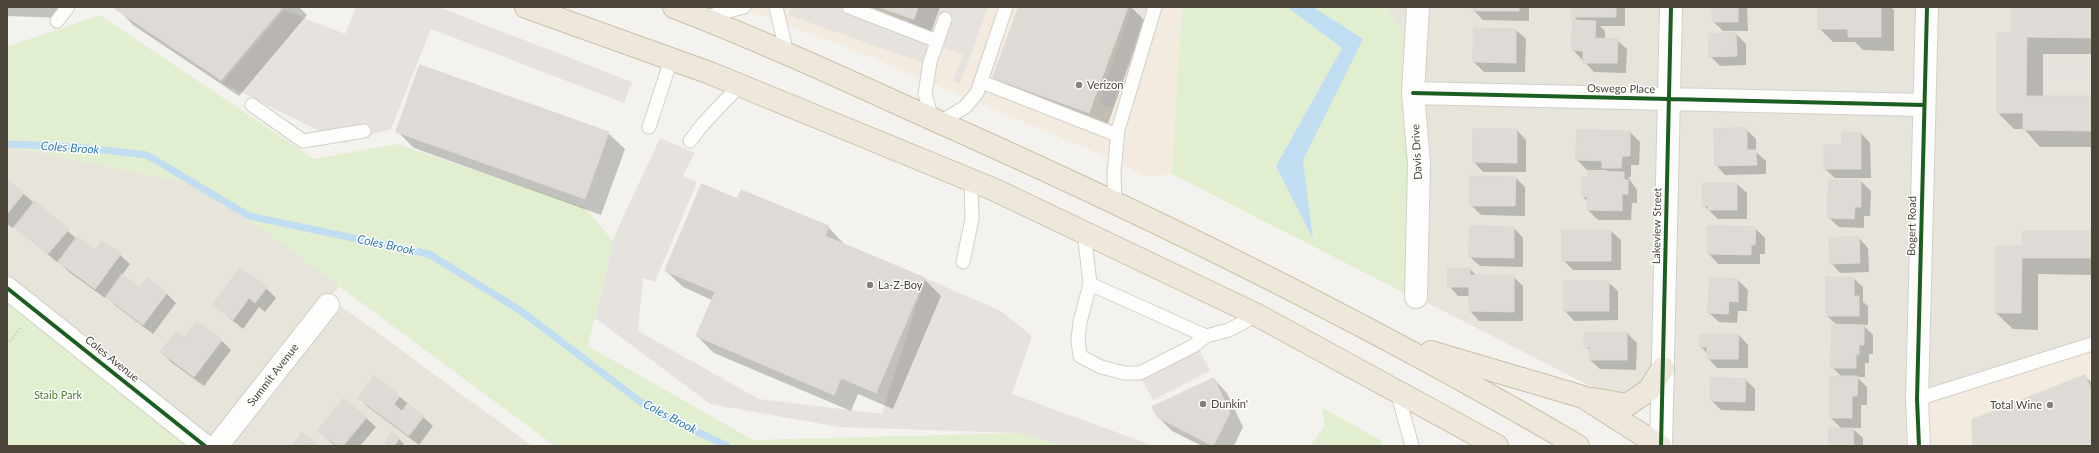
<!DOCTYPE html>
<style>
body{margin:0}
#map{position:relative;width:2099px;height:453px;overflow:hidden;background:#f4f2ee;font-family:Lato,sans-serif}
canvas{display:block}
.frame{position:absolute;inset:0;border:8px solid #4b4439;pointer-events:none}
</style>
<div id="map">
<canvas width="2099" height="453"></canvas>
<div class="frame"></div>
</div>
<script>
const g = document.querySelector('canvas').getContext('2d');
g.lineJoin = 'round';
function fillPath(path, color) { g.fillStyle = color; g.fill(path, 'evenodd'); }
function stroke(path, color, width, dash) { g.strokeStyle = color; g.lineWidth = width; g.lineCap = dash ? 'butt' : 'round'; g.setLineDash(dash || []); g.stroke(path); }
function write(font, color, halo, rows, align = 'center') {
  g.font = font + ' Lato,sans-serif'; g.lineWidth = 3; g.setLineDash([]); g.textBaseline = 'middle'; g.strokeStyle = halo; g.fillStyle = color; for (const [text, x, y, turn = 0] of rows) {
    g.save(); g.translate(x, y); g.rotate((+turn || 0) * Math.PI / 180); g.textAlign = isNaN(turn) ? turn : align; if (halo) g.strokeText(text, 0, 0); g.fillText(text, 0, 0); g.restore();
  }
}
const residential = new Path2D(`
 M1386,7h706v337l-173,102h-258l2,-77 -36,36 -211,-108 8,-230z
 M7,146l196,40 142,91 -15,21 202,148h-327l-198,-158z`);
const commercial = new Path2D(`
 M739,7h443l-10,167 -24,3 -63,-29 -229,-97z
 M2092,344v102h-173l-2,-47z`);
const green = new Path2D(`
 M1182,7h105l55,41 -66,118 37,72 -10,-78 59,-121 -49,-32h73l38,60 -4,234 -248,-127z
 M100,15l214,144 83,-15 187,63 29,34 -25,105 165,94 264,-7 47,13h-509l-352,-260 -196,-40v-99z
 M7,288l198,158h-198z
 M1321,407l61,34 -2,5h-70l15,-21z`);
const parking = new Path2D(`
 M356,7h83l193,75 -8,21 -193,-74 -40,100 -47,14 -122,-60 62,-73 61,24z
 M791,7h59l57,20 8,-20h73l-28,77 -7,-3 10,-26 -21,-8 -8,20 -146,-52z
 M1132,7h15l-35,101 -13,-4z
 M2037,60l55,1v19l-55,-1z
 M660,138l35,15 -12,23 14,6 -42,100 -12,-4 -5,53 121,68 123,15 43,-136 76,33 31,25 -20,58 142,52h-90l-47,-13 -178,-6 -129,-23 -115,-86 19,-81z
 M1198,348l12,23 -57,29 -12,-22z`);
const water = new Path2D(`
 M1287,7h26l50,32 -60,121 10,79 -37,-73 66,-118z`);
const shadow = new Path2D(`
 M7,7h58l-1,11 -57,-2z
 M118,7h181l8,8 -68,81 -106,-71 -16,-17z
 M849,7h91l-10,28z
 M1020,7h111l14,14 -39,108 -95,-35 -17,-17z
 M1473,7h56v14l-46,-1 -10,-10z
 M1573,7h52v19h-25l5,5v8l12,1 10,9 -1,24 -32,-1 -21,-22 5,-29 -5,-5z
 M1713,7h34l1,24h-25l-9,-9z
 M1819,7h72l3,3v41l-31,-1 -8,-8h-22l-14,-14z
 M2013,7h79v47h-49v43h49v50h-52l-16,-18h-10l-16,-16 14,-79z
 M1516,30l10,9 -1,33h-41l-10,-10z
 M1736,34l10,10v21l-26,1 -10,-10z
 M1746,129l10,10v13l10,9v13l-41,1 -9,-10z
 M1517,130l9,10v32h-43l-9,-10z
 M398,132l210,1 17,16 -24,66 -187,-67z
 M1630,132l10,10 -1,23h-8v12h-3l9,13v13h-5l-1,17h-33l-10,-10v-8l-5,-5 6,-19 20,-6 -3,-2h-19l-10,-10z
 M1861,133l9,10 1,35h-36l-10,-9 18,-23z
 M1516,178l9,9v29l-44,-1 -10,-10z
 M7,180l70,59 19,13 24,3 10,9 -8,11 18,14 26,4 10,10 -23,31 -37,-28 -10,-10 -1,2 -36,-26 -10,-10 -1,1 -43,-37 -2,2 -6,-4z
 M1861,181l10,10 -1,25h-6v12l-25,-1 -10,-9z
 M1737,184l10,9v26h-29l-14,-13z
 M738,200l90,27 17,18 79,34 17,17 -48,113 -35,-15 -7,17 -137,-58 -17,-17 15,-36 -29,-13 -17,-16z
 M1709,227l46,1 10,10v16h-5v10h-42l-9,-10z
 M1514,228l9,10v29l-43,-1 -10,-9z
 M1611,231l10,9v30h-48l-10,-10z
 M2092,232v43l-54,-1v56l-25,-1 -17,-16 27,-66z
 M1859,238l9,10 1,24 -29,1 -9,-10z
 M240,269l26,19 10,10 -11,14 -6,-5 -16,22 -29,-24z
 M1470,269l7,7h36l10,10v35h-44l-9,-10v-15h-12l-9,-10z
 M1853,278l10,9v15l5,4v19h-5l10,10v19h-4v9h-4v14h-8l10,10v18h-6v23h-9l11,10v8h-33l12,-17 -11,-11 11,-41 -10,-10 5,-42 -10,-9z
 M1711,279l27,1 10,10 -1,21h-9l-1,12 -18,-1 -10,-9z
 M1608,282l10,9v29l-44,1 -9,-10z
 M1627,333l10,10 -1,27 -36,-1 -10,-9 1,-9 -6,-5z
 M1739,335l9,10v23h-31l-9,-10v-4l-7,-7z
 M184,339l37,1 10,10 -27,36 -33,-24 -10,-10z
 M2085,376l7,7v63h-118z
 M1214,379l13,14 16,34 -9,19h-32l-30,-15 -14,-14z
 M1746,380l9,9v22l-34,-1 -9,-9z
 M399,396l34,30 -14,19 -51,-38 -9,-9z
 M366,418l10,9 -16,19h-25l-16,-15z
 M399,439l5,5 -2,2h-13l-3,-3z`);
const stream = new Path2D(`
 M7,144l70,3 70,8 102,61 180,38 92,57 129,98 77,37`);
const building = new Path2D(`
 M117,7h166l-62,73 -106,-71z
 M879,7h39l-4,12z
 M1019,7h109l-39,106 -96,-35z
 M1472,7h47v4h-47z
 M1572,7h44v10h-44z
 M1712,7h26v15h-25z
 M1818,7h63v30h-33v-8h-30z
 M2012,7h80v31l-65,-1 -1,59h66v35l-69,-1v-17h-26v-80h14z
 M1573,20l23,1 -1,17 23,1 -1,24h-34v-12l-11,-1z
 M1474,28l42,1v34l-43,-1z
 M1736,33l1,23 -28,1v-23z
 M420,65l189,67 -24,67 -189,-67z
 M1747,128v22h9l1,15 -42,1 -1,-37z
 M1473,129h44v34l-44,-1z
 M1577,130l53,1v25h-8l-1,12h-19v-7l-26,-1z
 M1842,132h19v37h-37v-24h18z
 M1588,171l36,1v8h4v14h-6v17l-35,-1v-13h-5v-20h6z
 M1470,176l46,1 -1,29h-45z
 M7,179l17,14 -17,21z
 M1829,180h32v27h-6l-1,12 -26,-1z
 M1703,183h34v27h-29v-4h-5z
 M702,184l35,15 4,-9 88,36 -4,10 100,42 -49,115 -35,-15 -7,17 -138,-59 19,-44 -50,-21z
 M35,201l34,28 -21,25 -34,-27z
 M1470,226l44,1v31l-45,-1z
 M1708,226l48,1 -1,18h-4v10l-43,-1z
 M1562,230h49v31h-49z
 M2023,231h69v27h-70l-1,55h-26v-67h27z
 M77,237l18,13 7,-9 19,13 -26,35 -37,-27z
 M1859,237l1,26 -30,1 -1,-26z
 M240,268l27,19 -12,16 -6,-5 -16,22 -20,-15z
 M1448,268h22v7h44v37l-45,-1v-24h-21z
 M122,274l18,14 7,-10 20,15 -24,32 -37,-28z
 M1826,277h28v19h5v20h-33z
 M1710,278l28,1v23l-9,-1 -1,13 -20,-1z
 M1564,281h45v30h-45z
 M197,321l25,19 -28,37 -34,-25 16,-20 8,5z
 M1832,324l32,1v20h-5v9h-3v14h-25z
 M1585,332h42v28h-38l1,-13h-6z
 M1700,334h39l-1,25h-31v-12h-7z
 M2085,375l7,16v55h-119l-1,-26z
 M374,376l26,20 -6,8 8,7 5,-7 17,12 -15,20 -51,-38z
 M1830,376h28l-1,20h-5v22h-22z
 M1214,378l16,35 -17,33 -56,-29 -5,-10z
 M1711,378l35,1 -1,23 -34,-1z
 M343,399l24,18 -24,29h-6l-19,-15z
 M1829,428h24l1,18h-25z
 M302,433l17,13h-27z
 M392,433l8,5 -6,8h-5l-4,-3z`);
const path = new Path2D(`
 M7,345l14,-18`);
const lane = new Path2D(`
 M776,7l11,47
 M849,7l88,34
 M703,18l41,-11
 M57,21l11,-14
 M982,82l135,53
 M252,105l51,36 61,-10
 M932,119l-7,-25 5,-32 15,-43
 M940,122l25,-15 12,-14 29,-86
 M649,127l22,-67
 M690,141l13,-17 37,-39
 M1115,203l-1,-30 4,-43 37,-123
 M1084,232l6,52 -10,38 -2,18 2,16 21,11 23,6h16l53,-27 13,-10 23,-6 28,-15
 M963,262l9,-43 -1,-39
 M1090,284l116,52
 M1397,391l15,55
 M1917,399l175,-55`);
const street = new Path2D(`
 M1413,93l511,12
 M7,288l198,158
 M1416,297l3,-134 -6,-70 5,-86
 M217,446l111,-141
 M1661,446l10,-439
 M1919,446l-2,-47 10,-392`);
const highway = new Path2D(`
 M526,7l184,66 285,117 262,125 240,131
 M674,7c96,37 189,81 283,123 212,95 420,198 621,316
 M1431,352l152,45 77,49
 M1593,399l34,6 22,-15 14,-22`);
const cycleway = new Path2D(`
 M1413,93l511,12
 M7,288l198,158
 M1661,446l10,-439
 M1919,446l-2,-47 10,-392`);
const markers = [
 [1079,85,4,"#868178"],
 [870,285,4,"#868178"],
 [1203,404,4,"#868178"],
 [2050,405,4,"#868178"]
];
const poiNames = [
 ["Verizon",1087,85],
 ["La-Z-Boy",878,285],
 ["Dunkin'",1211,404],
 ["Total Wine",2042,405,"right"]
];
const streetNames = [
 ["Oswego Place",1621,89,1],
 ["Davis Drive",1417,152,-93],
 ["Lakeview Street",1657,226,-89],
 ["Bogert Road",1912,226,-89],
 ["Coles Avenue",112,359,39],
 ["Summit Avenue",273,375,-52]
];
const parkNames = [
 ["Staib Park",58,395]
];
const waterNames = [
 ["Coles Brook",70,148,4],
 ["Coles Brook",386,245,12],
 ["Coles Brook",670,417,28]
];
fillPath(residential, '#e7e4dc');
fillPath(commercial, '#f3ebdf');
fillPath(green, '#e1eecf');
fillPath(parking, '#e6e3df');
fillPath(water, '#c0ddf1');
fillPath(shadow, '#0003');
stroke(stream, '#c0ddf1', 7);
fillPath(building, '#dedbd6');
stroke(building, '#dcd9d4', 1);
stroke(lane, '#d2d0cb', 15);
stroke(street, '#d2d0cb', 24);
stroke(highway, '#ccbfa9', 24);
stroke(path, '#d3d2cc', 2.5, [2, 2]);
stroke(lane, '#fdfdfc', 13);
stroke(street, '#fdfdfc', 22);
stroke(highway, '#ede8db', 22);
stroke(cycleway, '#1b5e20', 4);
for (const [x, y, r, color] of markers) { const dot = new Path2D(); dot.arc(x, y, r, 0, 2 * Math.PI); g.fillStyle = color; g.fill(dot); stroke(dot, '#fff', 1.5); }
write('11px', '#4b4439', '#fff', poiNames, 'left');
write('11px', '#4b4439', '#fff', streetNames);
write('11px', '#4a7f2a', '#fff', parkNames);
write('italic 12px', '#2e7ab2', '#fff', waterNames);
</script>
